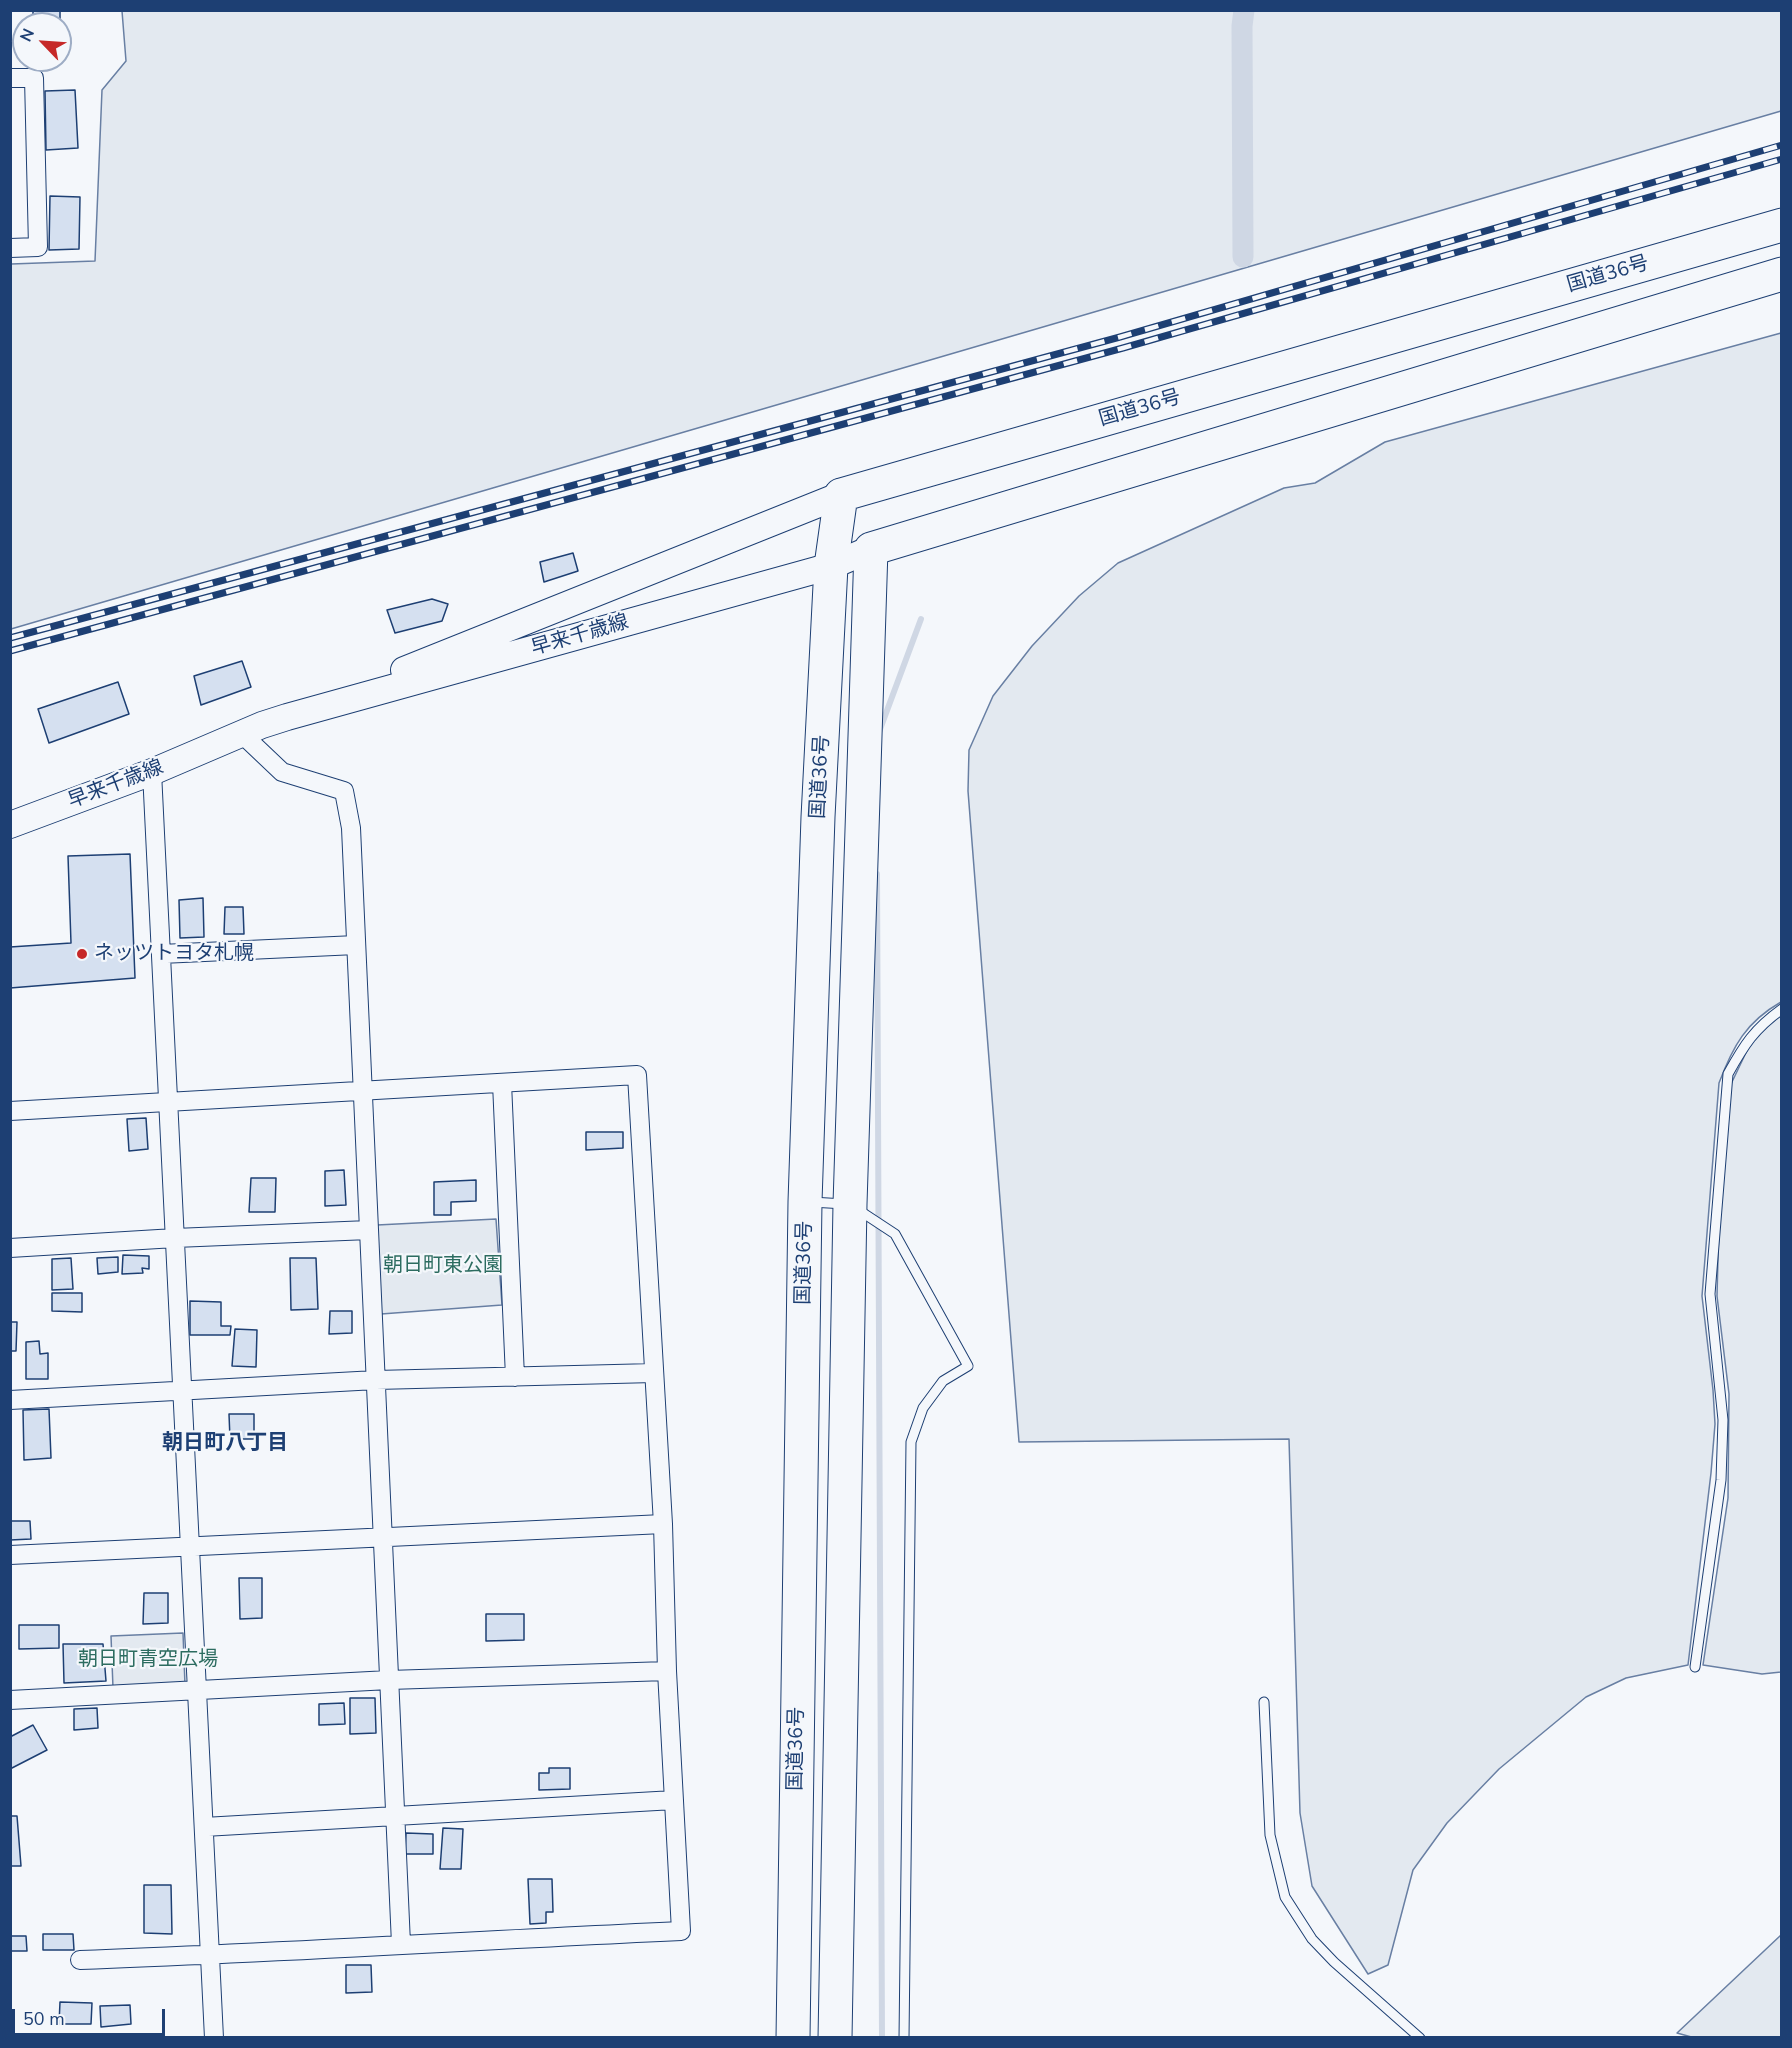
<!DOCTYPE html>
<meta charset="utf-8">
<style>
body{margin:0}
#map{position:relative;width:1792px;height:2048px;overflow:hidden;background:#f4f7fb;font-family:"Nunito Sans",sans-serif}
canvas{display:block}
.frame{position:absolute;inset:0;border:12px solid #1d3f73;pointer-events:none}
.north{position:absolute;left:12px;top:12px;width:60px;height:60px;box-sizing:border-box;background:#f4f7fb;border:2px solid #9eadc5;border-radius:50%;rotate:295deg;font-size:16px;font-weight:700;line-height:24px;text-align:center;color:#1d3f73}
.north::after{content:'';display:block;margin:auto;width:21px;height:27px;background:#c62828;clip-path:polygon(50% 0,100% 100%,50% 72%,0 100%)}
.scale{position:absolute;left:12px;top:2009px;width:153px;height:27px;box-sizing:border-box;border:3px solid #1d3f73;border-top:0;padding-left:8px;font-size:18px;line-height:21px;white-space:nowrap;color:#1d3f73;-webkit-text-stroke:4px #f4f7fb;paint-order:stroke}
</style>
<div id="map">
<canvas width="1792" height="2048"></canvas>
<div class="frame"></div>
<div class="north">N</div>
<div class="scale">50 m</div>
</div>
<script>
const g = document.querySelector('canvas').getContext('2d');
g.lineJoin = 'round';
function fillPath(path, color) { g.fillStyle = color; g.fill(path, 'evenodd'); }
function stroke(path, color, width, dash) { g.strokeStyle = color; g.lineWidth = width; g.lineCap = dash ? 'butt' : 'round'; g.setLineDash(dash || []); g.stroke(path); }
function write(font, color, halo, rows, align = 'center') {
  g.font = font + ' "Nunito Sans","Noto Sans JP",sans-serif'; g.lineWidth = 4.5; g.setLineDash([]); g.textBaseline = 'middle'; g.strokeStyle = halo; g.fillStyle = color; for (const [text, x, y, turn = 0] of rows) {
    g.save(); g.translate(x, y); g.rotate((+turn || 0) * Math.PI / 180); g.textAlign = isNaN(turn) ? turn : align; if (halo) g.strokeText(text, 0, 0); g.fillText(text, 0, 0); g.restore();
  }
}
const green = new Path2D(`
 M122,11h1659v100l-1770,518v-365l84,-3 7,-171 24,-29z
 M1781,333v669c-35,20 -48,44 -62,81l-17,213 11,94 2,34 -4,49 -23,192 -62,13 -40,19 -87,72 -52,54 -34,47 -25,95 -20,9 -56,-88 -12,-73 -11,-374 -270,3 -51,-651 1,-41 24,-54 39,-50 47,-50 39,-33 166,-75 31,-5 70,-41z
 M1781,1013v659l-19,2 -59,-9 25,-167 1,-104 -12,-98 2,-78 12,-134 22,-46z
 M496,1219l6,86 -121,9 -4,-89z
 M183,1633l2,52 -72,3 -2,-52z
 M1781,1935v102l-86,1 -18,-5z`);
const stream = new Path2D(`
 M879,732l42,-113
 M877,874l5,1164`);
const canal = new Path2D(`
 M1243,257l-1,-231 2,-16`);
const building = new Path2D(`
 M33,10h27v14h-27z
 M75,90l3,58 -32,2 -1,-59z
 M50,196l30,1 -1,52 -30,1z
 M573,553l5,18 -34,11 -4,-20z
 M432,599l16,5 -6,17 -47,12 -8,-23z
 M242,661l9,26 -50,18 -7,-29z
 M118,682l11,32 -80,29 -11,-34z
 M130,854l5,124 -125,10v-41l61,-4 -3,-87z
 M203,898l1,39 -24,1 -1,-38z
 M225,907h18l1,27h-20z
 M146,1118l2,31 -19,2 -2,-32z
 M586,1132h37v16l-37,2z
 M344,1170l2,35 -21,1v-35z
 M251,1178h25l-1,34h-26z
 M476,1180v21l-25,1v13h-17v-33z
 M123,1255l26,1v13l-7,-1 1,5 -21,1z
 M118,1257v15l-20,2 -1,-16z
 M71,1258l2,31 -21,1v-31z
 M290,1258h26l2,51 -27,1z
 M52,1293h30v19l-30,-1z
 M190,1301l31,1v24h10l-1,9h-40z
 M330,1311h22v22l-23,1z
 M10,1322h7l-1,29h-6z
 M235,1329l22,1 -1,37 -24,-1z
 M39,1341l1,13 8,-1v26h-22v-37z
 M49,1409l2,49 -27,2 -1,-50z
 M229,1414h25v25h-24z
 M10,1521h20l1,18 -21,1z
 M239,1578h23v40l-22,1z
 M144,1593h24v30l-25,1z
 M486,1614h38v26l-38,1z
 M19,1625h40v23l-40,1z
 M63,1644h40l3,37 -42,2z
 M350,1698h25l1,35 -26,1z
 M344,1703l1,21 -26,1v-21z
 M97,1708l1,20 -24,2v-21z
 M33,1725l14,25 -37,19v-32z
 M549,1768h21v21l-31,1v-17h10z
 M10,1816h7l4,50h-11z
 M443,1828l20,1 -2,40h-21z
 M406,1833l27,1v20h-28z
 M528,1879h24l1,33h-7v11l-16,1z
 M144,1885h27l1,49 -28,-1z
 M43,1934h30l1,16h-31z
 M10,1936h16l1,15h-17z
 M346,1965h25l1,27 -26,1z
 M60,2002l32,1 -1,21h-32z
 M130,2005l1,19 -30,3 -1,-21z`);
const lane = new Path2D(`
 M811,1202l34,2
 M857,1209l38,25 73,132 -25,15 -20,27 -12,34 -7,596
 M1695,1667l26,-187 2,-60 -13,-126 18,-220c16,-29 26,-45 54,-65
 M1264,1702l6,133 15,62 27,42 22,23 86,76`);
const street = new Path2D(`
 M10,78h24l4,169 -28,1
 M242,734l40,38 62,19 7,37 50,1116
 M152,772l62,1266
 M161,954l195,-9
 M502,1083l13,294
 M10,1111l627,-36 26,449 4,147 14,260c-200,9 -401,22 -601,29
 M10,1248l165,-10 194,-8
 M10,1400l366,-20 278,-7
 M10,1555l653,-31
 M10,1700l379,-20 278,-9
 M204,1827l470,-27`);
const secondary = new Path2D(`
 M404,670l437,-175
 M10,825l142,-53 110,-47 25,-8 544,-151 40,-17`);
const highway = new Path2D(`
 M841,495l941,-270
 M871,549l911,-275
 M793,2038l12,-836 13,-385 13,-251 10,-71
 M835,2038l15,-834 21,-655`);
const rail = new Path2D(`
 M10,638l1110,-301 662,-192
 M10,651l1113,-303 659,-189`);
const markers = [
 [82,954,6,"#c62828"]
];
const streetNames = [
 ["国道36号",1608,275,-16],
 ["国道36号",1140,409,-16],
 ["早来千歳線",580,636,-16],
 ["国道36号",821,777,-87],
 ["早来千歳線",116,785,-21],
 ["国道36号",805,1263,-89],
 ["国道36号",797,1749,-89]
];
const poiNames = [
 ["ネッツトヨタ札幌",94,954]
];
const parkNames = [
 ["朝日町東公園",443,1266],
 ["朝日町青空広場",148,1660]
];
const neighbourhoodNames = [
 ["朝日町八丁目",225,1444]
];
fillPath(green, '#e3e9f0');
stroke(green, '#687fa3', 1.5);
stroke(stream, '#cfd7e4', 6);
stroke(canal, '#cfd7e4', 21);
fillPath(building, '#d5e0f0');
stroke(building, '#1d3f73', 1.5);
stroke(lane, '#1d3f73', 11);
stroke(street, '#1d3f73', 20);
stroke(secondary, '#1d3f73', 28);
stroke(highway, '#1d3f73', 35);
stroke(lane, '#f4f7fb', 9);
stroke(street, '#f4f7fb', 18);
stroke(secondary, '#f4f7fb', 26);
stroke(highway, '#f4f7fb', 33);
stroke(rail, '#1d3f73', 7);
stroke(rail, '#f4f7fb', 4.5, [14]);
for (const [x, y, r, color] of markers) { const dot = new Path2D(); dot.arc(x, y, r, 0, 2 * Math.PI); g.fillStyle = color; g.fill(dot); stroke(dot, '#f4f7fb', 2); }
write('20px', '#1d3f73', '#f4f7fb', streetNames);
write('20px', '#1d3f73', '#f4f7fb', poiNames, 'left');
write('20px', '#2c6c60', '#f4f7fb', parkNames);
write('bold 21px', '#1d3f73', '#f4f7fb', neighbourhoodNames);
</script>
